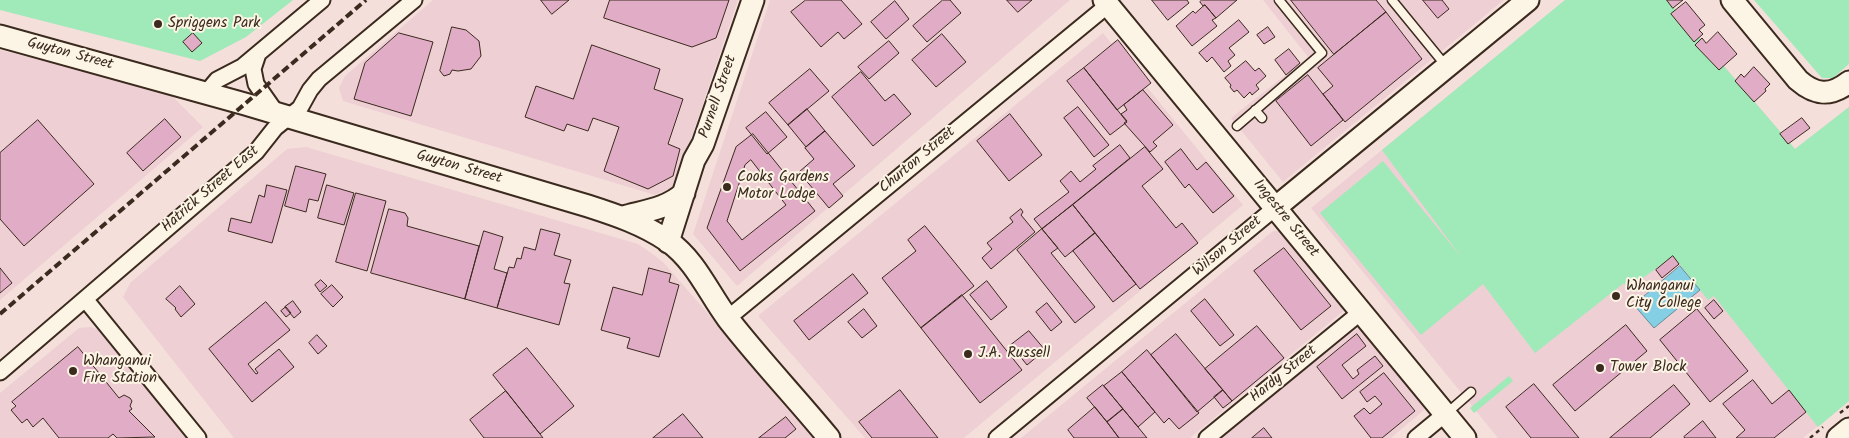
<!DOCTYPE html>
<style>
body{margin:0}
canvas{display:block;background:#f4dfdb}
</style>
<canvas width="1849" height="438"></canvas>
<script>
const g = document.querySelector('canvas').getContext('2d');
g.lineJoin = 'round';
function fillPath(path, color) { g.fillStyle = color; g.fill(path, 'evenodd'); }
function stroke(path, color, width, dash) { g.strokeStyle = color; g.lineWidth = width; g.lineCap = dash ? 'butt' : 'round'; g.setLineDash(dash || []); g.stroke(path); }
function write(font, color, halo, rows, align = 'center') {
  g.font = font + ' Kalam,sans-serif'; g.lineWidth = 4; g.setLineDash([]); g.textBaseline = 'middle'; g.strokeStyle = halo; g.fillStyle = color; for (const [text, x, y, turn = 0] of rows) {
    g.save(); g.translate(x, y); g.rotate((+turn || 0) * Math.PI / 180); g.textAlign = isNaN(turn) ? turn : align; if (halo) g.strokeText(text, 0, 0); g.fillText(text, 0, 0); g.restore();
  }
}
const built = new Path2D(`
 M433,0h305l-63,186 -20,9 -312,-94 -4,-13 6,-12z
 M770,0h300l-333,286 -44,-52z
 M1263,0h241l-221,182 -52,-64 77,-61z
 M1565,0h103l127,149 54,-42v294l-46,37h-305l-187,-230z
 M1103,33l140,172 -279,233h-99l-106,-121v-2z
 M0,50l168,42 35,35 -203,173z
 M306,147l332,97 16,11 10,8 152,175h-582l-111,-141 7,-14 157,-134z
 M1273,231h11l62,78 -156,129h-169z
 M1360,326l65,73 -1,11 -33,28h-171z
 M91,327l11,4 88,107h-190v-45l79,-65z`);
const green = new Path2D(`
 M0,0h293l-47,37 -46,24 -200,-51z
 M1565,0h102l128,149 54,-42v294l-31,26 -104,-131 -6,4 -35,-44 -45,33 -4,-6 -89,70 -52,-69 -62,51 -101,-122 63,-52 79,97 -80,-108z
 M1754,0h95v64l-16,14h-11z
 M1509,376l4,5 -39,32 -4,-5z`);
const water = new Path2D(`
 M1680,266l20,24 -46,38 -20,-23z`);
const building = new Path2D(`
 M541,0h28l-17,14z
 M610,0h119l-13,38 -24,9 -88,-29z
 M806,0h35l21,24 -18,15 -6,-7 -17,15 -30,-35z
 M943,0h7l11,13 -34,29 -14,-16z
 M1007,0h25l-14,12z
 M1152,0h35l2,3 -21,17z
 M1202,0h35l-21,18 -11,-13 -2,1 -3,-4z
 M1291,0h85l10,12 -52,42z
 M1423,0h19l7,9 -11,9z
 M1667,0h16l-10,8z
 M895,1l14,18 -23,20 -15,-17z
 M1686,2l19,23 -6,5 4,4 -9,8 -23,-28z
 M1205,5l11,13 -4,2 5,6 -25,20 -16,-20 17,-15 2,2z
 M1386,12l36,47 -77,63 -22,-28 10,-8 -15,-18z
 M1239,20l10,12 -20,16 6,7 -7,6 3,5 -7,6 -12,-15 -5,5 -8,-9z
 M452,27l14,3 13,11 2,15 -10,13 -13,2 -6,-1 -2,4 -6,2 -4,-5z
 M1268,27l7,10 -11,7 -7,-9z
 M1718,32l19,22 -18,16 -24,-25 7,-7 4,5z
 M193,33l9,10 -10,9 -9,-10z
 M399,33l34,9 -22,74 -57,-17 11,-36z
 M942,34l24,28 -30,25 -24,-27z
 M1118,40l33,43 -34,27 -33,-42z
 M889,41l10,12 -30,26 -11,-12z
 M592,45l68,24 -6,20 29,10 -15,45 12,5 -7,27 -25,13 -44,-18 15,-44 -26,-9 -5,13 -21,-7 -3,7 -39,-14 11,-31 37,13z
 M1289,49l11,14 -14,12 -11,-15z
 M1246,61l9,10 4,-3 7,8 -10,9 3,4 -7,6 -2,-3 -6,6 -7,-8 -3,2 -4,-5 1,-2 -6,-7z
 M1754,67l16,17 -5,5 1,2 -12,11 -19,-21 6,-7 3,3z
 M1084,68l43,54 -17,13 -43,-54z
 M810,69l19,22 -41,34 -19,-22z
 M861,72l24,29 9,-7 17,20 -38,32 -41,-49z
 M1308,75l35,45 -32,26 -35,-45z
 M1143,90l30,35 -20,17 4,4 -7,6 -26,-29 3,-2 -6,-7 6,-4 -3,-5z
 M1078,107l31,38 -15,12 -30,-39z
 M807,109l18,22 -19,16 -18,-22z
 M766,112l21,25 -20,17 -21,-26z
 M1010,114l32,41 -33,26 -32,-40z
 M1802,118l8,10 -22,16 -8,-10z
 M165,119l16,18 -38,34 -16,-18z
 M38,120l56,64 -70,62 -24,-27v-66z
 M825,131l30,35 -22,18 10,12 -14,12 -30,-36 15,-13 -9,-11z
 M753,134l62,77 -75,60 -33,-43 29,-81zM751,160l35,45 -44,35 -15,-19 18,-56z
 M1120,145l10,13 -88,71 -8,-10 35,-27 -9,-11 11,-10 9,11 16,-13 -3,-3z
 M1145,147l18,22 -21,17 34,42 6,-5 16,20 -58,46 -67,-84z
 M1181,149l16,21 9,-8 28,34 -21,17 -24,-29 -4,4 -20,-26z
 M296,166l30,8 -8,27 -9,-2 -3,13 -21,-6z
 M267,185l20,5 -15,53 -44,-12 3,-13 20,5 8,-28 5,2z
 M327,185l27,8 -10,32 -26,-7z
 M356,193l30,8 -19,70 -31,-9z
 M1073,205l22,28 -30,24 -23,-28z
 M389,209l16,4 3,5 -1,8 72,20 -14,53 -94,-26z
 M1021,209l2,3 -2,3 14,17 -44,37 -9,-11 10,-9 -5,-6 26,-21 -3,-4z
 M925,226l49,60 -53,42 -39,-50 34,-27 -8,-11z
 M541,229l19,5 -6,21 17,5 -7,23 6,1 -11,41 -62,-17 12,-41 5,1 3,-10 4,1 3,-12 11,3z
 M1042,229l16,19 -7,5 44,54 -20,16 -58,-73z
 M484,231l19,6 -9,32 13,4 -10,35 -32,-9z
 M1095,233l41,51 -23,18 -40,-51z
 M1284,248l47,58 -30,24 -47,-59z
 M1673,256l6,8 -17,14 -6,-8z
 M0,268l12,15 -12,10z
 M649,268l22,6 -2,8 10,3 -20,72 -32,-9 3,-10 -29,-8 12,-43 29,8z
 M853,274l15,19 -59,47 -15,-19z
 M321,280l6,6 -7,6 -5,-7z
 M987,281l20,26 -16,13 -21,-25z
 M332,285l11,12 -10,10 -12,-13z
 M180,286l15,18 -14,13 -6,-8 1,-1 -10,-9z
 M962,295l60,75 -42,33 -59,-75z
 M1205,299l29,36 -14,11 -29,-35z
 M1714,300l9,11 -9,8 -9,-11z
 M293,301l8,11 -7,6 -9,-11z
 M266,302l24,28 -42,34 8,10 2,-1 -3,-4 24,-20 15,18 -42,35 -43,-53z
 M1047,303l15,19 -11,9 -15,-19z
 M286,307l5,6 -5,4 -5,-6z
 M864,309l13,17 -15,12 -14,-16z
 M1697,309l51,62 -38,31 -50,-62z
 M1626,325l21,26 -72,60 -22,-26z
 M1257,326l27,32 -52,43 -27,-32z
 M1029,331l16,19 -18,15 -16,-20z
 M1176,334l47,56 -26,22 -46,-57z
 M1357,334l9,12 -24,19 11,14 6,-5 -2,-4 18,-14 8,10 -41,33 -25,-32z
 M317,335l10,11 -9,8 -9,-11z
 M78,347l41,51 5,-3 6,3 2,3 -2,5 2,3 -3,2 26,26 -38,1 -4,-4 -5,4h-49l-16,-20 -10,9 -6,-8 -5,4 -11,-13 5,-4 -4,-4z
 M527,348l47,58 -34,28 -47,-59z
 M1147,350l52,63 -20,16 -10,-11 -5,5 -42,-51z
 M1122,372l33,40 -17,15 -34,-41z
 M1384,373l31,38 -33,27h-11l-17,-22 10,-8 6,6 12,-10 -7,-8 -8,6 -7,-10z
 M1753,380l19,24 17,-14 17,22 -32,26h-38l9,-8 -22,-26z
 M1534,384l45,54h-48l-25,-31z
 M1103,385l20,24 -16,13 -20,-24z
 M1674,385l16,19 -40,34h-40z
 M900,390l38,48h-66l-13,-16z
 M1223,390l9,11 -9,7 -9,-11z
 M506,391l34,43 3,4h-59l-14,-18z
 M1095,407l12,15 12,16h-45l-6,-8z
 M1123,409l15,18 9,11h-28l-12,-16z
 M683,414l20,24h-50z
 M786,417l10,12 -11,9h-26z
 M1703,421l13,17h-31l-1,-1z
 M1264,428l8,10h-20z`);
const path = new Path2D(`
 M1840,413l9,-7
 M1810,438l13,-11`);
const lane = new Path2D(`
 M1392,0l54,66
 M1255,110l7,8
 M1237,126l85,-73 -43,-53
 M1447,413l24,-21`);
const street = new Path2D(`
 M258,54l-5,15 3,15 21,30
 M206,93l11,-13 25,-13 80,-67
 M85,299l113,139
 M728,318l380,-313
 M0,372l256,-220 19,-24 25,-20 10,-18 9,-11 95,-79
 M997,438l278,-230
 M1207,438l154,-126
 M1416,438l29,-24`);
const secondary = new Path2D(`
 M1104,0l361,438
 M1732,0l66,80c17,15 32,17 51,2
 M0,36l245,68 343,102c28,9 55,18 80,35 28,20 40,51 60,78 32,41 68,79 101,119
 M1275,208l253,-208
 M623,217c21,-6 44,-8 61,-24
 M668,242l26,-82 9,-16 50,-144
 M1838,438l11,-9`);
const rail = new Path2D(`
 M0,314l366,-314`);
const markers = [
 [158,24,5,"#3b2a1e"],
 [727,187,5,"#3b2a1e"],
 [1616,296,5,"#3b2a1e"],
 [968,354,5,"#3b2a1e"],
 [1600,368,5,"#3b2a1e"],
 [73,371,5,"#3b2a1e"]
];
const poiNames = [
 ["Spriggens Park",168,24],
 ["Cooks Gardens",737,178],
 ["Motor Lodge",737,195],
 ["Whanganui",1626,287],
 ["City College",1626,304],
 ["J.A. Russell",978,354],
 ["Whanganui",83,362],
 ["Fire Station",83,379],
 ["Tower Block",1610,368]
];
const streetNames = [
 ["Guyton Street",70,55,15],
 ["Purnell Street",719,97,-71],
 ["Churton Street",918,161,-40],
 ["Guyton Street",459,168,16],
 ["Hatrick Street East",211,190,-41],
 ["Ingestre Street",1285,219,51],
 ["Wilson Street",1228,247,-40],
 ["Hardy Street",1284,375,-39]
];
fillPath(built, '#eed0d4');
fillPath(green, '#a0e9b8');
fillPath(water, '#85cfe5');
stroke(water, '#678d95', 1);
fillPath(building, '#e1acc5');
stroke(building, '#3b2a1e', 1);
stroke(lane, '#3b2a1e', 11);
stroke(street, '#3b2a1e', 19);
stroke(secondary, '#3b2a1e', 25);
stroke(path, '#3b2a1e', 2.5, [4, 4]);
stroke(lane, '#fcf5e5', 8);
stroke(street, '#fcf5e5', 15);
stroke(secondary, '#fcf5e5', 21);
stroke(rail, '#3b2a1e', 4, [8, 4]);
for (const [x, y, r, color] of markers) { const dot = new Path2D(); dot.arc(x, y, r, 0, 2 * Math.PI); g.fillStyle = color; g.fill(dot); stroke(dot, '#fcf5e5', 2); }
write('15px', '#3b2a1e', '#fcf5e5', poiNames, 'left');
write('15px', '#3b2a1e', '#fcf5e5', streetNames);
</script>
